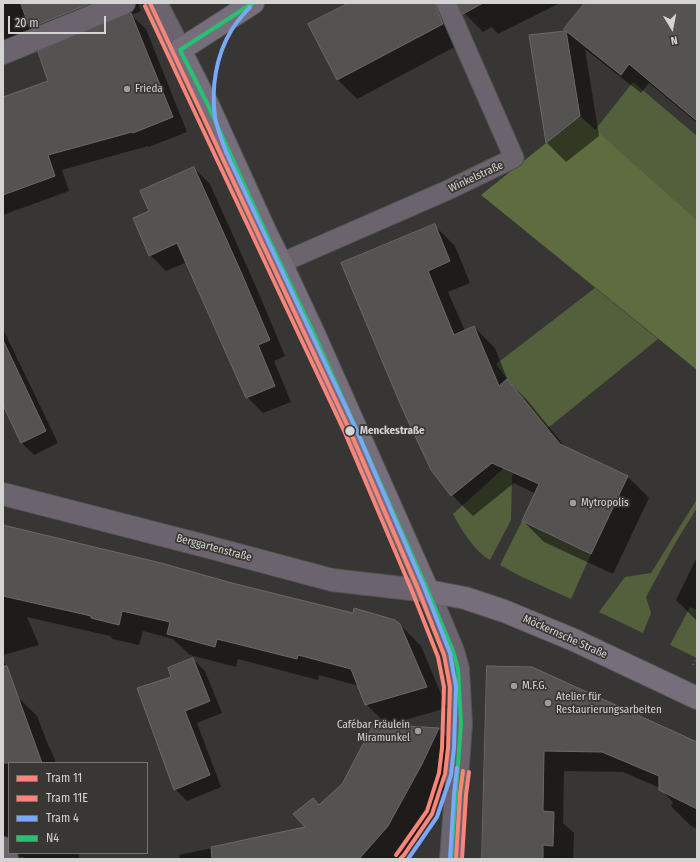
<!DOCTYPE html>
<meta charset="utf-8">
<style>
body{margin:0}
#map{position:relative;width:700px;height:862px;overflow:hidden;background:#373634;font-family:"Fira Sans Condensed",sans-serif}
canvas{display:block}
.frame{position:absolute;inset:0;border:4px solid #d4d4d2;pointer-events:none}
.legend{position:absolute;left:8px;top:762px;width:140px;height:92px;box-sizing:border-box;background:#383733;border:1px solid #767673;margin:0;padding:5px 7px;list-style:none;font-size:12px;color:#d4d4d2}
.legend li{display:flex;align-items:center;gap:8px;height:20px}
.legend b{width:20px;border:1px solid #767673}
.north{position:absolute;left:652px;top:8px;width:40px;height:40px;-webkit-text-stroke:3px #383733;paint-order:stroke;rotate:170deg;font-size:11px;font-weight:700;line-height:16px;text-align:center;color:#d4d4d2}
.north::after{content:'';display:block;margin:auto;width:14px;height:18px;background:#d4d4d2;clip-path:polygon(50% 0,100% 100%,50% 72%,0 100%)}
.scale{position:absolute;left:8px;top:16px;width:98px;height:18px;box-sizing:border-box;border:2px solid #d4d4d2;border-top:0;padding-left:5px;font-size:12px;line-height:14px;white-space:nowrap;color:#d4d4d2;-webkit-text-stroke:3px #383733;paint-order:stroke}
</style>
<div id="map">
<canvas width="700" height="862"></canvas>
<div class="frame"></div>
<ul class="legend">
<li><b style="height:5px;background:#fc857a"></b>Tram 11</li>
<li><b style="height:5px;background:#fc857a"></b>Tram 11E</li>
<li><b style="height:5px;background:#7aa9fa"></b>Tram 4</li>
<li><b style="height:5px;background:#26c172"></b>N4</li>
</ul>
<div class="north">N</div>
<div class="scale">20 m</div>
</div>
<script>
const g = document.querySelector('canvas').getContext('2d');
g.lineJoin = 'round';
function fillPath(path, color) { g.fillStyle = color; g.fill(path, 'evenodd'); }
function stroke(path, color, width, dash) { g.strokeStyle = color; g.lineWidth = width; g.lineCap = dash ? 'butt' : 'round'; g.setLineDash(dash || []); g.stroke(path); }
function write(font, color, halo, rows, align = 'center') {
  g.font = font + ' "Fira Sans Condensed",sans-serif'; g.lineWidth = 3.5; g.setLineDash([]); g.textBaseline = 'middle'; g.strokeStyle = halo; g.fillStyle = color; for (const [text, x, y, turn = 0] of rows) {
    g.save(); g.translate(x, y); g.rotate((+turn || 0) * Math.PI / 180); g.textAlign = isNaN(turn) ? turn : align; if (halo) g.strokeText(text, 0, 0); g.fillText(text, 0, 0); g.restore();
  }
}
const green = new Path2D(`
 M633,82l64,54v84l-102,-90z
 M595,288l63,51 -110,89 -41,-49 -11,-15z
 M525,449l-13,28 -1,43 -21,40c-15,-8 -29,-31 -37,-46z
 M697,499v9l-20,32 -31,57 5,16 -8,20 -44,-21 26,-35 26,-4z
 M522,521l69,33 -20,45 -49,-22 -22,-12z
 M690,607l7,3v48l-27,-13z`);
const forest = new Path2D(`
 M580,116l117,104v150l-216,-175z`);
const shadow = new Path2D(`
 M3,3h135l3,8 -10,4 15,14 41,103 -38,15 -1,-1 -86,24 7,21 -66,24v-117l47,-16 1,-34 -5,-5 -43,16z
 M351,3h209l-62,31 -6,-7 -9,5 -20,-20h-2l-5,4 6,27 -105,56 -19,-19 -29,-55z
 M586,3h95l16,14v106l-48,-40 -8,10 -56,-44 14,87 -33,26 -19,-19 -16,-107 36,-5z
 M194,168l16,16 47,105 28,67 -11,5 17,41 -28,11 -16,-16 -60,-135 -21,9 -16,-16v-44z
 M434,225l21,21 15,37 -22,9 17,39 9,-4 21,21 13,33 20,20 38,47 62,29 21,21 -36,76 -69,-32 -21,-21 13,-27 -22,-11 -41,33 -21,-21 -49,-87z
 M3,329l55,114 -24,12 -12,-12 -19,-40z
 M3,526l229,58 167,40 22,22 26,62 -60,17 -21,-21 -7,-18 -40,-11 -1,5 -80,-21 -2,8 -46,-12 -17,-16 -30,-8 -4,14 -26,-6 -3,-3 -83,-19 12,28 -36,10z
 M697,557v64l-21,-21z
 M3,659l13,36 21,21 12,31 2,3 5,13h-47v90h69l1,5 -3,1h-51l-2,-2h-3l-3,2h-14z
 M193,659l12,12 17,42 -25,10 24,64 -34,14 -12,-12 -3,-111z
 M488,667l209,76v86l-6,-3 -20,-20 2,-4 -13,-13v-1l-37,-16 -59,-1 -1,52 11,10 -1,26h-90z
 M374,725l65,4 22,23 -16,35 -34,62 -9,10h-222l-1,-4 128,-27 12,-22 23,-21z`);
const building = new Path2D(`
 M21,3h70l-61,25z
 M349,3h86l1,4 7,17 -106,56 -29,-56z
 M458,3h25l-20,11z
 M585,3h112v118l-68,-57 -8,11 -55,-44 14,85 -34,27 -17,-108 36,-4 -1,-2z
 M131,13l42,104 -40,16 -1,-1 -84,23 7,21 -52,19v-98l45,-16 -10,-29z
 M194,167l47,105 29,68 -12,5 17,41 -29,12 -69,-155 -28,13 -16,-38 16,-7 -9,-20z
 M435,224l15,37 -22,10 26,64 20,-9 25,60 8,-7 53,65 68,32 -37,78 -69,-33 17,-37 -47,-21 -41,33 -20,-26 -29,-62 -61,-145z
 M3,340l43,91 -25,12 -18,-38z
 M3,525l158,38 71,20 121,30 1,-5 41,12 5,4 27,63 -62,18 -14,-36 -53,-14 -1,4 -80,-20 -2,8 -48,-13 3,-12 -48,-11 -3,14 -28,-7v-2l-88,-20z
 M193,658l17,43 -25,10 25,64 -36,15 -37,-102 34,-11 -3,-9z
 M3,666h4l35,97h-39z
 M487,666l45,1 165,75v67l-38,-19v-14l-57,-24 -58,-1 -1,60 11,1 -1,34 -10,-1v14h-61z
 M374,724l65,4 -17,36 -34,62 -29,33h-147l-1,-12 94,-20 -12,-13 20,-16 6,7 23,-21z`);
const path = new Path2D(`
 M693,665l4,-9`);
const lane = new Path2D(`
 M281,263l167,-73 66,-32 -68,-155`);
const street = new Path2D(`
 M156,3l24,47
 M3,53l121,-50
 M3,494l198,51 131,35 96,11 25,60 5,18 3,55 -10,135
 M3,848l4,11`);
const secondary = new Path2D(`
 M253,3l-73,47 28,55 58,128 15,30 34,73 113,255 37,7 39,13 70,29 123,58`);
const bus1 = new Path2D(`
 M180,50l28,55 58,128 49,103 113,255 25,60 5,18 3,55 -10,135
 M180,50l73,-47`);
const tram1 = new Path2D(`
 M150,3l200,428 68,158 26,66 6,32 -2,61 -3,26 -13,40 -28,41 -4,4
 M456,859l4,-65 3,-23`);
const tram2 = new Path2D(`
 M145,6l200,427 67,158 26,66 6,30 -2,61 -3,25 -12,38 -28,40 -3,4
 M462,859l4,-64 3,-23`);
const tram3 = new Path2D(`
 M250,7c-7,8 -14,15 -19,24 -15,25 -20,57 -16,86 2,12 7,23 11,35l130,277 68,158 26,66 6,34 -2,61 -3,27 -14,42 -29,42
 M450,859l4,-65 3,-26`);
const markers = [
 [127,89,4,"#9d9d9b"],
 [350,431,5.5,"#d4d4d2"],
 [573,503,4,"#9d9d9b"],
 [514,686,4,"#9d9d9b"],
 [548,703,4,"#9d9d9b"],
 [418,731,4,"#9d9d9b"]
];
const poiNames = [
 ["Frieda",135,89],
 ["Mytropolis",581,503],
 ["M.F.G.",522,686],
 ["Atelier für",556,697],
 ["Restaurierungsarbeiten",556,710],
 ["Cafébar Fräulein",410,725,"right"],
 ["Miramunkel",410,738,"right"]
];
const streetNames = [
 ["Winkelstraße",476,177,-25],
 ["Berggartenstraße",214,548,15],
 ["Möckernsche Straße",565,637,24]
];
const stopNames = [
 ["Menckestraße",360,431]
];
fillPath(green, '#54603c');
fillPath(forest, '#5e6c40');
fillPath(shadow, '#0007');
fillPath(building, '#555352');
stroke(building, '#6b6968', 1);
stroke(lane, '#525251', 21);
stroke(street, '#525251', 24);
stroke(secondary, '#525251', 24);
stroke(path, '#666267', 2.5, [1, 3]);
stroke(lane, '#6b646f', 19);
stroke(street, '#6b646f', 22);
stroke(secondary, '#776e7b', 22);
stroke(bus1, '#26c172', 4);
stroke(tram1, '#fc857a', 4);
stroke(tram2, '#fc857a', 4);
stroke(tram3, '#7aa9fa', 4);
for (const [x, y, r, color] of markers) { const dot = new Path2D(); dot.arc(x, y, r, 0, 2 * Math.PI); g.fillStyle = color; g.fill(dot); stroke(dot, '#383733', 1.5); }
write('11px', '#d4d4d2', '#383733', poiNames, 'left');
write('11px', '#d4d4d2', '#383733', streetNames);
write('bold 11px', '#d4d4d2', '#383733', stopNames, 'left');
</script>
